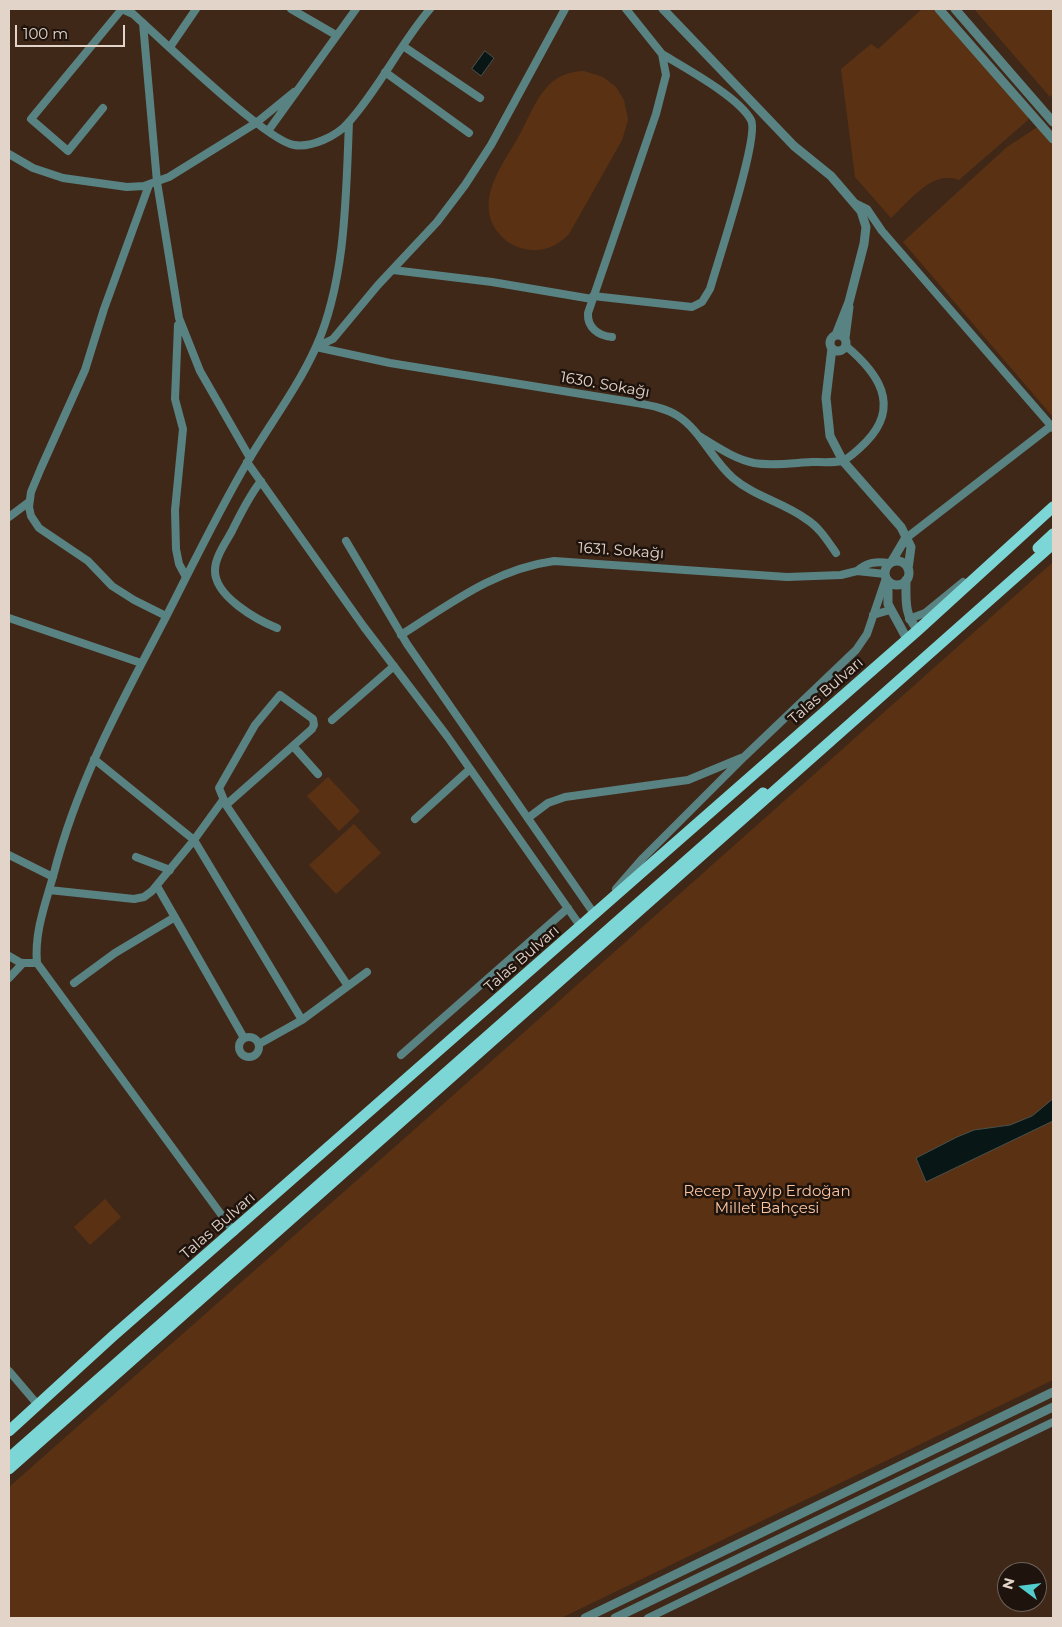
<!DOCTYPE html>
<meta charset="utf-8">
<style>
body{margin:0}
#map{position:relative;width:1062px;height:1627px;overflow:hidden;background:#402818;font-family:Montserrat,sans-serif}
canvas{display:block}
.frame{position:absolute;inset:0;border:10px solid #e3d4ca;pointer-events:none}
.north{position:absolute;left:997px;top:1562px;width:50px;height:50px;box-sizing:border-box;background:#1f140d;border:1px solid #6d6159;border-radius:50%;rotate:285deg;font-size:14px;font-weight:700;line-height:20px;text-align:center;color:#e3d4ca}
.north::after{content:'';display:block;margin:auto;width:18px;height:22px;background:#52cdcd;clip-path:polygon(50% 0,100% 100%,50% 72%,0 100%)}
.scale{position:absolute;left:15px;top:25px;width:110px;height:22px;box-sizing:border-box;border:2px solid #e3d4ca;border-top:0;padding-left:6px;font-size:15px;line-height:18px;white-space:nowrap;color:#e3d4ca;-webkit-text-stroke:4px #1f140d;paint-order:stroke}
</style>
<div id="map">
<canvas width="1062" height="1627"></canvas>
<div class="frame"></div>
<div class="north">N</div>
<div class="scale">100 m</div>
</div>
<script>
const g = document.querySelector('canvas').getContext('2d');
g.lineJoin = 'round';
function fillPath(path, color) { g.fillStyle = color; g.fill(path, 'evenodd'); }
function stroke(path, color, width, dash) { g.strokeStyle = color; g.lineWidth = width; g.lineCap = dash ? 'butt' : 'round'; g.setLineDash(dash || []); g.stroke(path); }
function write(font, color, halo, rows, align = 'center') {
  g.font = font + ' Montserrat,sans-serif'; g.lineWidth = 5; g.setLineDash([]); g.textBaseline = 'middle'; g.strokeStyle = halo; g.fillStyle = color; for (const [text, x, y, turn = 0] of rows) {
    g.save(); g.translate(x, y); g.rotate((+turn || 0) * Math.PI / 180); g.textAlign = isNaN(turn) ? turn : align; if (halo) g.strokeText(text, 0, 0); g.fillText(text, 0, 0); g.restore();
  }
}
const green = new Path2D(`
 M922,9h21l86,101 -1,10 -69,60c-27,-11 -50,22 -68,38l-36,-41 -14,-108 30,-25 7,5z
 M974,9h79v85l-3,3z
 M584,71l19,6 13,10 8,13 4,20 -6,20 -53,94c-11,12 -27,19 -44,15 -11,-2 -22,-9 -28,-18 -23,-33 8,-69 23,-97 9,-17 17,-39 32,-52 9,-7 20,-11 32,-11z
 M1039,126l14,10v281l-150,-175 104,-95z
 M1053,562v818l-492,238h-552v-131l414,-365z
 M328,777l32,34 -21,20 -32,-35z
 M354,824l27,29 -45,41 -27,-29z
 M105,1199l16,18 -31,28 -16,-18z`);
const water = new Path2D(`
 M485,51l9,7 -13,18 -9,-7z
 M1053,1099v22l-127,61 -10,-24 41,-21 17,-7 36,-5 22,-9z`);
const minor = new Path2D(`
 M291,9l45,26
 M143,23l14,159 22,136 21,53 50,87
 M403,46l77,52
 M170,47l26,-38
 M385,72l84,61
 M103,108l-35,43 -37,-32 91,-110 11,5c27,24 133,127 161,131 17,3 43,-9 54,-22 31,-34 52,-79 82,-114
 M268,131l88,-122
 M9,154l24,14 30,10 64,9 17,-1 25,-9 87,-54 38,-31
 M149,185l-45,124 -19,61 -44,98 -10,24 -2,15 2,9 8,12 49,33 24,25 22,14 32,16
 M857,204l10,5 15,22 171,197
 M393,270l99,12 100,17
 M593,296l99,11 10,-5 8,-13c7,-25 50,-153 41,-169 -12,-23 -66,-52 -89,-66
 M178,325l-3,74 8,30 -8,81 1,39 3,15 7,13
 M612,337c-14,-1 -25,-10 -24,-24l68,-199 10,-39 -4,-21 -36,-45
 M316,347l74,16 241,39c16,3 33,5 47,14 23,15 34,44 55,62 22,19 50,24 73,41 13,8 21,21 30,34
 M316,347l17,-8 45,-54 59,-63 28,-37 26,-40 74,-136
 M699,436c17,10 35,23 55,27 18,3 39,0 57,-1 10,0 22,1 31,-1 8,-3 18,-13 24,-19 36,-37 11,-70 -20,-96
 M247,462l117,165 83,109 134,191
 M261,481c-12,15 -20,32 -29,50 -6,11 -17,26 -17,39 -1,26 42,50 62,58
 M9,517l20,-15
 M905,539l146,-113
 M346,541l61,103 188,271 1,-2
 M857,571c10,-9 20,-10 32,-8
 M873,615l17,-5
 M9,618l132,45
 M909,619l16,-6 38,-31
 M401,635c49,-31 94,-66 153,-74l233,16 54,-2 16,-4 28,3
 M332,720l62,-54
 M293,746l25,28
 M94,759l100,81 108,180
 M226,805l86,-76 2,-4 -1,-6 -33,-24 -25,30 -36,63 7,17 122,181
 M528,818l20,-15 17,-6 123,-17 53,-22
 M415,819l55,-50
 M9,855l44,22
 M136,857l34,13
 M157,886l87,152
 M616,889l27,-31 102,-102 111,-106 11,-16 19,-56
 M49,890l85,9 10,-2 8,-6 42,-51 29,-40
 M9,956l12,7h16
 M9,978l14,-15
 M74,983l41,-30 60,-36
 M239 1047a10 10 0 1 1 20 0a10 10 0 1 1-20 0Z
 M259,1044l43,-24 65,-48
 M401,1055l167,-147
 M234,1232l-197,-269c-3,-31 9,-61 17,-90 23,-91 68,-172 111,-254 27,-53 53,-107 83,-158 22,-37 50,-74 68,-114 30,-67 30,-152 33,-225
 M9,1371l29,34
 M648,1618l405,-196`);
const tertiary = new Path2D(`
 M663,9l131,137 37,30 30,35 5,16 -2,17 -15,58 -13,33
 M939,9l114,130
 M955,9l98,113
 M830 343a8 8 0 1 1 16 0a8 8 0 1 1-16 0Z
 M845,338l4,-31
 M832,348l-6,50 4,38 13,25 58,66 10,20 -3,22
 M892,561l13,-22
 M885 573a12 12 0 1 1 24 0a12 12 0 1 1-24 0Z
 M906,580c0,20 -2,35 12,50
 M888,581v23l19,35
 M585,1618l468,-226
 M615,1618l438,-211`);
const primary = new Path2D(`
 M1038,548l15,-14
 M9,1431l104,-95 805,-706 135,-123
 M9,1458l754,-665
 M9,1469l1044,-925`);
const streetNames = [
 ["1630. Sokağı",605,385,10],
 ["1631. Sokağı",621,551,4],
 ["Talas Bulvarı",826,691,-41],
 ["Talas Bulvarı",522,959,-41],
 ["Talas Bulvarı",218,1226,-41]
];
const parkNames = [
 ["Recep Tayyip Erdoğan",767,1192],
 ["Millet Bahçesi",767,1209]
];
fillPath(green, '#5a3213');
fillPath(water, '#081716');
stroke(water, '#4a504c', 1);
stroke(minor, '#598282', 8);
stroke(tertiary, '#598282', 9);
stroke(primary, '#7cd6d6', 11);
write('15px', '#e3d4ca', '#1f140d', streetNames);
write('15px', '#fcc5a1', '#1f140d', parkNames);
</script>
